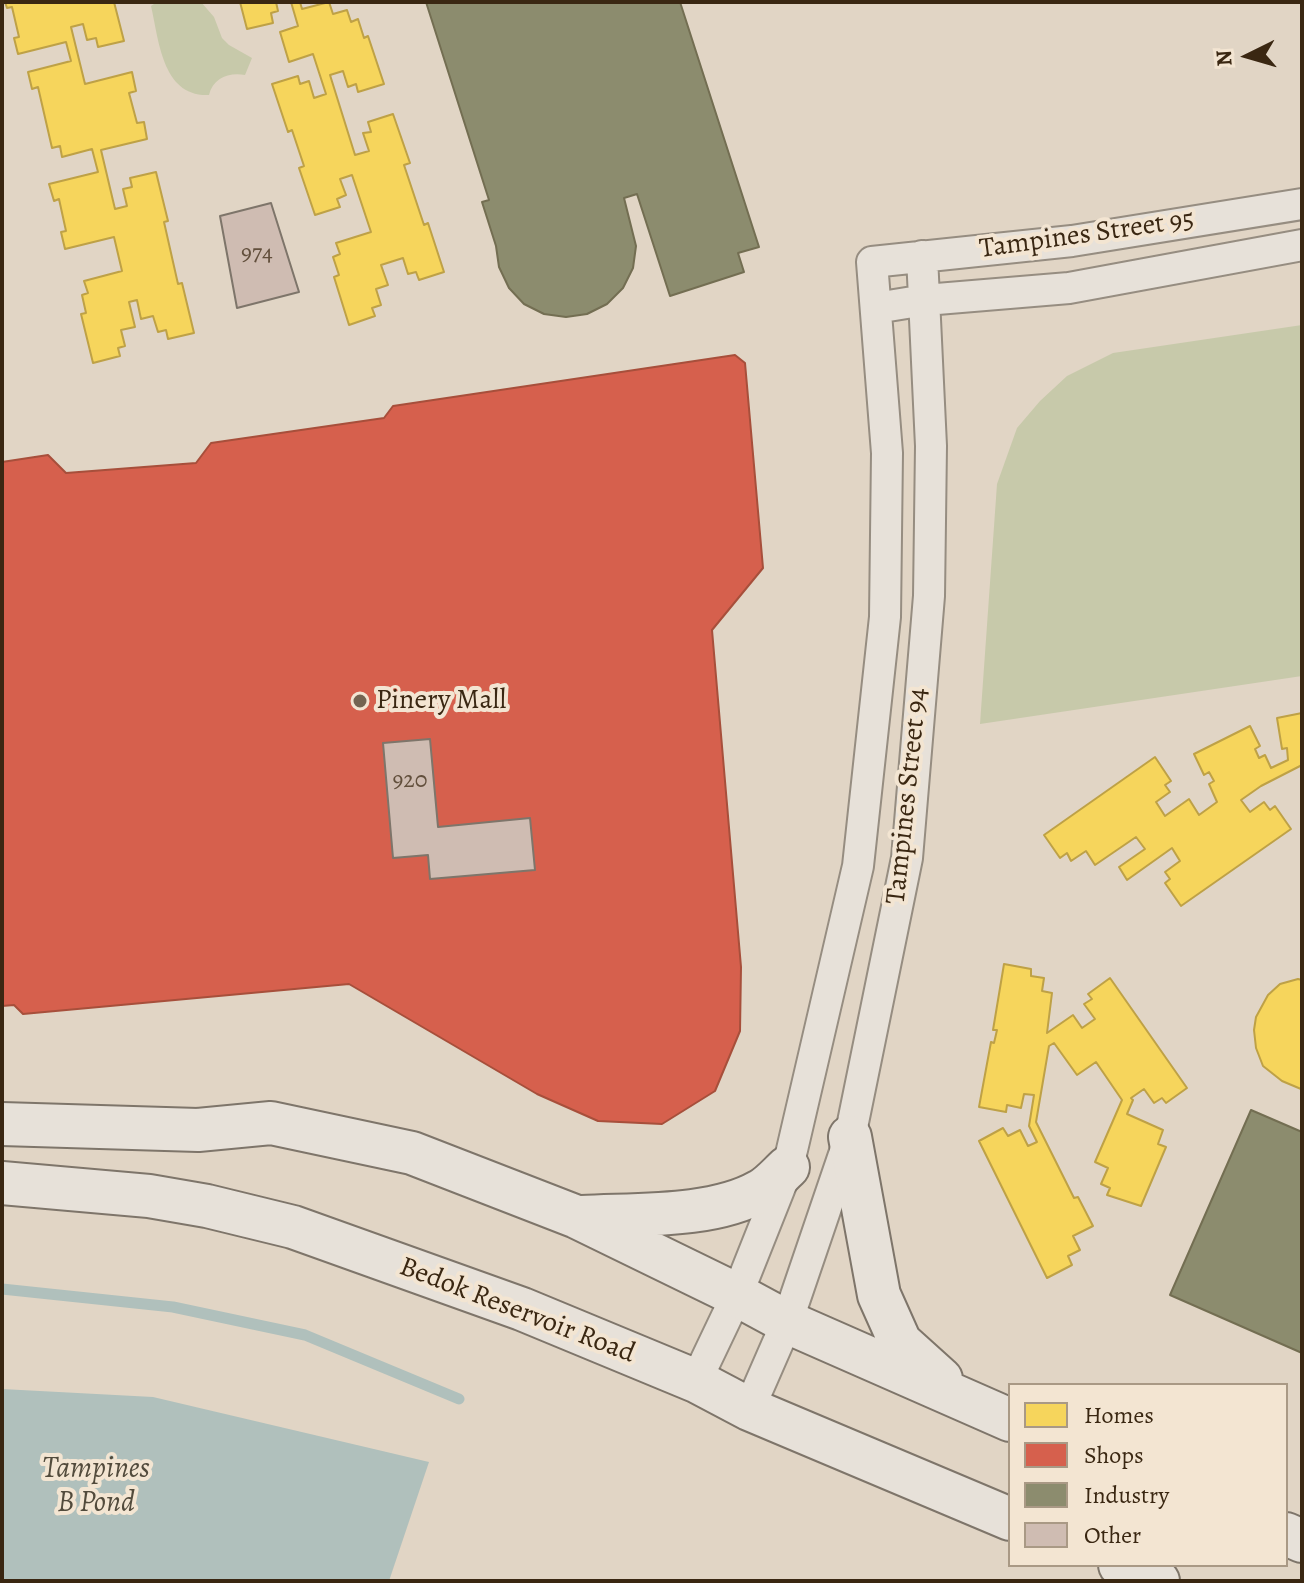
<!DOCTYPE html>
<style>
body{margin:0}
#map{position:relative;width:1304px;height:1583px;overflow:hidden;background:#e1d5c5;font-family:Alegreya,serif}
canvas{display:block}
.frame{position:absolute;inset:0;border:4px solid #3a2712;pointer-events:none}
.legend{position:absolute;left:1008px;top:1383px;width:280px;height:184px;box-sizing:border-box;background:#f3e5d2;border:2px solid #a99985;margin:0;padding:10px 14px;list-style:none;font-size:24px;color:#3a2712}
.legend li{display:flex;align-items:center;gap:16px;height:40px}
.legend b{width:40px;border:2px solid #a99985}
.north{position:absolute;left:1208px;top:16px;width:80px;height:80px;-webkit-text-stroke:6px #f3e5d2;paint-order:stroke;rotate:265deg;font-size:22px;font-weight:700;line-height:32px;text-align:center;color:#3a2712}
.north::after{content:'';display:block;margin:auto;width:28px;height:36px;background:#3a2712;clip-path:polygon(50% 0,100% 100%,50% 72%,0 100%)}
</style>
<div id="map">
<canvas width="1304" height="1583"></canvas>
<div class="frame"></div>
<ul class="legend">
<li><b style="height:22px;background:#f6d55c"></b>Homes</li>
<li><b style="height:22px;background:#d6604d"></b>Shops</li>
<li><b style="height:22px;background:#8c8c6e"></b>Industry</li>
<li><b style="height:22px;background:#cfbcb2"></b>Other</li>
</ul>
<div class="north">N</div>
</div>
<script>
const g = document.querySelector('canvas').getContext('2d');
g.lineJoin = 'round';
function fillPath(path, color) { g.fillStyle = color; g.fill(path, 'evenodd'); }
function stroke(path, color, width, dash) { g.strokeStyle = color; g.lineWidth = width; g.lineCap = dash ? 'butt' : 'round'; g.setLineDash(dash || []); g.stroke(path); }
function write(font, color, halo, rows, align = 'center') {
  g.font = font + ' Alegreya,serif'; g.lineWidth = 8; g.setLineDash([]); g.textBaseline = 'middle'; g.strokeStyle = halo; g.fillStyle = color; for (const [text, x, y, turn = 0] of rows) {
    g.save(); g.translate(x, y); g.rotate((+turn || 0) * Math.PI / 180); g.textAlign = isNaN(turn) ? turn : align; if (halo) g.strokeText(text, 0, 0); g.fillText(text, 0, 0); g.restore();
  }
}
const green = new Path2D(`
 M157,2h44l13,15 8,21 7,7 23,13 -7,17c-16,-3 -32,3 -36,20 -47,2 -50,-55 -58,-89z
 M1302,325v351l-322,48 17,-240 20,-56 23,-27 27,-25 46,-23z`);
const water = new Path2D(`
 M2,1389l151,8 276,65 -40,119h-387z`);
const homes = new Path2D(`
 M5,2h109l10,39 -26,6 -2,-9 -9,2 -4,-16 -12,3 14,57 47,-12 4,19 -7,2 8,30 7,-1 3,17 -46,11 14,59 12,-3 -4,-17 9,-2 -2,-9 26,-6 12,49 -4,1 14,62 4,-1 12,50 -26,6 -2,-9 -8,2 -5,-16 -12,3 -4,-19 -8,2 6,25 -14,3 4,16 -7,2 2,8 -27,7 -12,-49 5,-1 -4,-18 6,-2 -4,-12 38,-10 -8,-34 -49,12 -4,-17 5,-1 -7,-32 -5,2 -5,-17 49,-12 -6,-23 -30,8 -2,-11 -8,2 -14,-61 -6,2 -4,-17 43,-11 -5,-19 -48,12 -4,-16 5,-1 -7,-30 -5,1z
 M240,2h36l2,9 -7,2 2,10 -26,6z
 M291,2h9l2,7 27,-7 4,12 14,-4 4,12 7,-3 6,19 4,-2 16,48 -26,8 -2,-8 -8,3 -5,-16 -13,4 25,80 14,-4 -6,-18 8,-1 -3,-10 25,-8 17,49 -6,2 20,60 4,-2 16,49 -25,8 -3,-8 -8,2 -5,-16 -22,7 7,20 -12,4 5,16 -9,3 3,8 -26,9 -15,-48 5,-2 -6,-18 7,-3 -4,-11 35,-11 -19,-57 -12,4 6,16 -9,4 3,8 -25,8 -16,-47 5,-2 -12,-36 -4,2 -16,-48 26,-8 2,8 9,-3 5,17 12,-4 -13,-40 -24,8 -9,-30 18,-6z
 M722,373l14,70 -13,1 3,32 -4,7v8l15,-2 3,74 -41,3 -2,-17 -5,1 -2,-21h-4l-2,-15 -20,1 -1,-8h-5l2,29 -10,1 2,23 -31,3 -10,-45 -4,-48 3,-7v-8l-19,1 -1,-18 4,-8 -4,-48 43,-3 3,33 27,-3 1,8 7,-1v6l10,-1 -1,-16 12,-1 -2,-29z
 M385,432l3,40 5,7 2,25 -45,4 7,15v59l8,20 1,17 -4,14 11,-1 2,28 -3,7 4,48 -43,4 -7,-39h-4l-4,-41 -25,2 2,15h-4l1,22h-5l1,17 -40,3 -4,-38 -4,-7 -3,-27 15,-1 -6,-31 3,-8 -1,-18 -5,-6v-30l-17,2 -2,-18 5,-8 -2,-46 33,-3 2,27 14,-1v10l15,-2v4l9,-1 -5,-50 32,-3 3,34 10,-1v-24l5,-1 -1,-15z
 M24,484l7,47 5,7 2,17 -19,1 1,9 5,6 1,17 -4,8 2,16 5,7 3,31 11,-1v49l-2,14 -37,4 -2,-21v-209z
 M602,565l1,17h5l3,25h4l2,21 22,-2v-9l4,-1 -2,-20 5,-1 -1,-16 41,-4 3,37 5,8 3,28 -11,1 3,30 -5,8 1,8 19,-2 1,20 -3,8 4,46 -45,4 -2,-30 7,-1v-9l-28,3v9l-11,1 1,14h-4v26h-3l1,15h-4l1,16 -41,3 -3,-38 -6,-9 -2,-25 14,-1 -6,-13 -1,-16 4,-8 -2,-18 -5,-6 -1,-17 3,-15 -14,1 -2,-21 6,-14 -4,-49z
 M233,707l1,16 6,-1 8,40h4l1,14 14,-1 1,11 6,-1 -3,-31h9l-2,-24 33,-3 7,44 3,4 1,15h-4l4,15 2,17 -3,6 1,18 4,5v33l17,-2v72l-33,3 -2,-29 -13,1 -1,-9 -15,2v-4l-10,1 5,51 -32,2 -3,-33 -9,1 -1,22 -5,1 2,16 -41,3 -4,-37 -5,-8 -2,-26 44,-4 -6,-14 -1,-18 4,-20 -2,-22 -8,-21 -1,-15 3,-15 -13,1 -3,-26 5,-10 -3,-37z
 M1302,713v52l-41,21 -20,14 9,12 14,-10 6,8 5,-4 16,23 -110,77 -16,-23 5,-4 -5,-7 15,-11 -8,-13 -45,32 -8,-13 26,-18 -9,-12 -41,28 -9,-14 -15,10 -4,-8 -7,5 -16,-23 111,-78 16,24 -6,4 5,7 -14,10 9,14 24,-17 10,16 18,-13 -8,-18 5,-3 -5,-9 -5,3 -10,-21 56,-28 10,20 -5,3 4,9 6,-3 6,13 17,-8 -1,-12 -5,1 -5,-31z
 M42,727l11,63h7l5,13v42l4,6 6,62 -3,16 11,-1 2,18 -4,8v38l-38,3 -2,-20h-7l-2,-15h-2l-2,-22 4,-1v-5l-18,2v5l-12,1v-145l12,-1 -9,-64z
 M1004,964l27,5v7l13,2 -2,13 10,2 -5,40 26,-18 9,13 13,-9 -11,-15 8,-5 -4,-5 22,-16 77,110 -21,15 -4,-5 -8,5 -10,-14 -13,9 2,2 -6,14 36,16 -5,14 8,3 -25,59 -34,-11 3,-7 -9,-4 7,-16 -13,-6 27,-62 -26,-38 -19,13 -23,-32 -5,3 -13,76 38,76 4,-1 15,29 -20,10 7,14 -12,6 4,9 -25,13 -68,-137 24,-13 5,8 12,-6 8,16 9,-4 -8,-16 5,-31 -10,-1 -3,14 -14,-3 -1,7 -27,-5 12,-65 3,1 3,-13h-4z
 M1298,979l4,1 -1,109 -19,-8 -19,-15 -7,-18 -2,-18 2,-13 12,-22 12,-11z`);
const shops = new Path2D(`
 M735,355l10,8 18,205 -51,62 29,337 -1,64 -25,60 -53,33 -64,-3 -61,-27 -188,-110 -326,30 -9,-9 -12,1v-544l46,-7 18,18 130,-10 15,-20 173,-25 9,-12z`);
const industry = new Path2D(`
 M426,2h254l79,245 -21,6 6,19 -74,24 -33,-102 -13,4 12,48 -3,22 -10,20 -16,16 -20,10 -21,3 -22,-3 -20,-10 -15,-16 -10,-21 -3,-21 -14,-44 7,-2z
 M1251,1110l51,22v221l-132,-58z`);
const stream = new Path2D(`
 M2,1289l171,18 132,28 154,64`);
const building = new Path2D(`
 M271,203l28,89 -62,16 -17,-92z
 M430,739l8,88 92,-9 5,52 -105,9 -2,-24 -35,3 -10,-115z`);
const street = new Path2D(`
 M876,308l49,-8 144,-12 233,-43
 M696,1381l41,-86 51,-128 70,-301 27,-249 2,-164 -15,-191 200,-21 230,-37
 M749,1409l38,-87 63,-185 57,-279 22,-262 2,-150 -9,-190`);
const secondary = new Path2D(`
 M2,1124l196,6 73,-7 141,30 165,64 160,78 50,27 223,98
 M850,1137l29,158 21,47 41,37
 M2,1183l147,13 58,10 86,21 229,82 174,72 53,28 261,110
 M582,1217c53,-3 131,1 178,-26 10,-5 19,-16 28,-24
 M1286,1534l16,7
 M1120,1565l38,16`);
const markers = [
 [360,701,8,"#746451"]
];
const numberNames = [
 ["974",257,254],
 ["920",410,781]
];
const streetNames = [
 ["Tampines Street 95",1087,235,-8],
 ["Tampines Street 94",908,796,-84],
 ["Bedok Reservoir Road",517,1311,21]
];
const poiNames = [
 ["Pinery Mall",376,701]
];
const waterNames = [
 ["Tampines",96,1470],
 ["B Pond",96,1504]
];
fillPath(green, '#c7c9aa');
fillPath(water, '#b0c0bc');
fillPath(homes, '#f6d55c');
stroke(homes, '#bea146', 2);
fillPath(shops, '#d6604d');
stroke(shops, '#a74f3b', 2);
fillPath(industry, '#8c8c6e');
stroke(industry, '#736e52', 2);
stroke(stream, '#b0c0bc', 11);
fillPath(building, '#cfbcb2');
stroke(building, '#7e756a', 2);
stroke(street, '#968d81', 34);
stroke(secondary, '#7e756a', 46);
stroke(street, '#e7e1d9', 30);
stroke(secondary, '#e7e1d9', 42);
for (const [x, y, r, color] of markers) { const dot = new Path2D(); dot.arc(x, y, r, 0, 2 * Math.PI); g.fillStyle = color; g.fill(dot); stroke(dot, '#f3e5d2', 3); }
write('24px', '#624f3c', null, numberNames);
write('28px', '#3a2712', '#f3e5d2', streetNames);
write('28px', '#3a2712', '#f3e5d2', poiNames, 'left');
write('italic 30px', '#524b3c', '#f3e5d2', waterNames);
</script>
